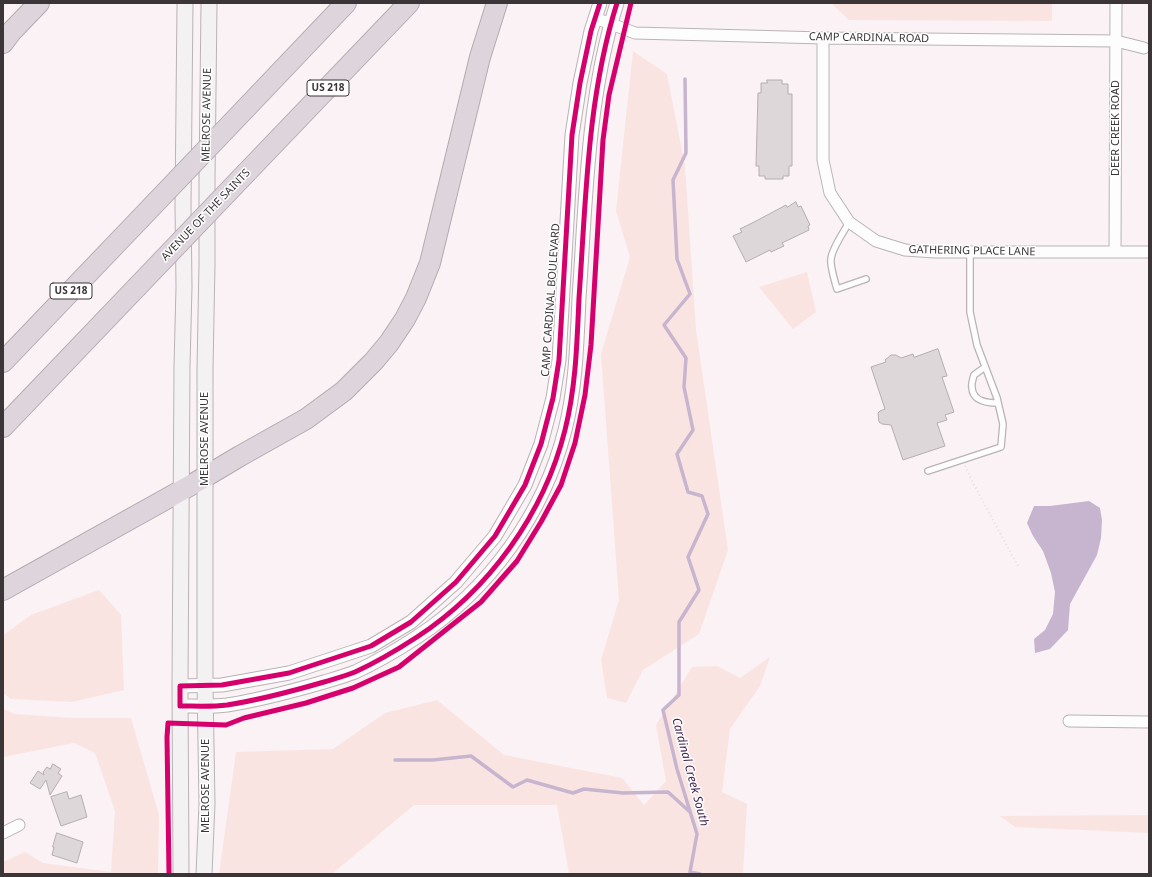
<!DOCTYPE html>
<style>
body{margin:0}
#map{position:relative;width:1152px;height:877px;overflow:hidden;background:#faf2f5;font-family:"Noto Sans",sans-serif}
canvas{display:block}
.frame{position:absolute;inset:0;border:4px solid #3b3537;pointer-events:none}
</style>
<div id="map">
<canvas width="1152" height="877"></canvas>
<div class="frame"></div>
</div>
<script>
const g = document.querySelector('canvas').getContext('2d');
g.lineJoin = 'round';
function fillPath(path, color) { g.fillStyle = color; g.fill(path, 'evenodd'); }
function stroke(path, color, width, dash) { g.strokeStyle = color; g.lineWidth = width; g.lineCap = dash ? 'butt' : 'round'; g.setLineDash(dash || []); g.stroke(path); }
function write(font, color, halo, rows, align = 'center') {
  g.font = font + ' "Noto Sans",sans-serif'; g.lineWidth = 3; g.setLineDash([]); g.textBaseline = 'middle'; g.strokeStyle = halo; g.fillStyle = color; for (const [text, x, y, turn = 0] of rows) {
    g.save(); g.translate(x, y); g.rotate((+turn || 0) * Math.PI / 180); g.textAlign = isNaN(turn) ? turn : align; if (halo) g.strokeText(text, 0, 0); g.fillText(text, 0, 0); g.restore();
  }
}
const green = new Path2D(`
 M831,3h221v18l-203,-1z
 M633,51l34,23 18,92 11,164 32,220 -29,84 -56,36 -17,33 -19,-5 -6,-38 18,-60 -18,-246 29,-97 -14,-46z
 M807,272l9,40 -23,17 -34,-42z
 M99,590l22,25 3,75 -52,12 -61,-3 -8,-6v-58l28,-20z
 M770,657l-10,29 -30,43 -8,63 25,12 -4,70h-174l-12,-69h-143l-82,69h-113l17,-122 97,-3 52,-36 52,-13 67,55 118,23 22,27 22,-24 -10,-56 36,-58 25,-1 23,12z
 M3,709l12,5 57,4h59l28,97 -1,59h-155v-12l22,-10 18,11 68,9 4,-61 -20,-58 -21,-10 -71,14z
 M1149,815v18l-134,-6 -15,-11z`);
const water = new Path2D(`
 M1089,501l11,7 2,12 -1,18 -4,17 -27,49 -2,26 -18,19 -15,4 -1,-14 11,-9 8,-16 2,-22 -4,-19 -8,-22 -10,-15 -6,-13 7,-17h16z`);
const stream = new Path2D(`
 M685,79l1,74 -13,27 4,79 13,35 -26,31 22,33 -2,29 9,43 -16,24 11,38 14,4 6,18 -20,43 11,33 -20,32v73l-16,15 14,59 20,65 -7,38 10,2
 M395,760h38l38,-4 42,31 14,-7 46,13 11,-4 39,4 45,-1 22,20`);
const building = new Path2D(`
 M767,80h15v4h6v10h4v72h-3v10h-6v3h-18v-3h-6v-10h-3l2,-73h3v-10h6z
 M796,202l2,5 3,-1 9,19 -2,1 1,4 -27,13 2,3 -13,6 -1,-2 -24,12 -13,-26 9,-4 -2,-3 18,-9 28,-15 1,2z
 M938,349l9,27 -5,1 12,35 -9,3 2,5 -10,3 8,23 -42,14 -12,-35 -9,-1 -3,-2 -1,-9 2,-2 5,-2 -14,-42 15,-5 -1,-2 6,-5h5l5,3 12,-4 1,3z
 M53,764l8,5 -3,4 4,3 -12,19 -4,-15 -6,9 -10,-6 8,-12 6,4 -1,-3 4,-5 3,2z
 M67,792l2,7 12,-4 6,22 -26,9 -10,-29z
 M57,833l26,9 -6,21 -25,-8 2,-8h-1z`);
const path = new Path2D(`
 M965,466l8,17 46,85`);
const service = new Path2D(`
 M849,222c-5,10 -17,26 -18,37 -1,7 4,23 6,30l29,-10
 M985,367l-11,8c-1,4 -3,9 -2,13 1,14 16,15 26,15
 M928,471l73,-24 2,-23 -6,-26 -20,-53 -7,-33v-60`);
const minor = new Path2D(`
 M595,18l40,15 188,5 293,3 28,7
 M823,38v122l7,33 19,29 27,19 29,9 30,2h214
 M1115,252l1,-249
 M1069,721l80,1
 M3,833l16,-8`);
const tertiary = new Path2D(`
 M180,686l42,-1 67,-12 82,-27 40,-24 45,-40 39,-46 30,-51 16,-41 12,-46 6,-38 13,-225 8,-52 11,-52 9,-28
 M180,706c15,0 32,1 47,-1 32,-5 66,-14 97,-23 10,-3 21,-6 31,-10 22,-10 42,-22 62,-35 72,-47 127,-123 148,-207 11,-43 12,-88 14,-132 7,-99 8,-200 38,-295`);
const secondary = new Path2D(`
 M181,874l-1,-188 2,-320 2,-79 -1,-81 2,-203
 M204,874l3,-70 -2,-118v-317l2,-105v-83l2,-178`);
const motorway = new Path2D(`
 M3,43l9,-12 27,-28
 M246,108l100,-105
 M247,172l162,-169
 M3,362l136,-142
 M3,427l133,-139
 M3,590l190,-106 47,-28 66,-37 38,-28 30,-30 15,-18 16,-24 11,-21 14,-35 50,-206 17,-54`);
const motorwayBridge = new Path2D(`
 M139,220l107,-112
 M136,288l111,-116`);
const cycleway = new Path2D(`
 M600,3l-9,28 -11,52 -8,52 -13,225 -6,38 -12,46 -16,41 -30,51 -39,46 -45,40 -40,24 -82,27 -67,12 -42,1v20c15,0 32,1 47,-1 32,-5 66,-14 97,-23 10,-3 21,-6 31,-10 22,-10 42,-22 62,-35 72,-47 127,-123 148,-207 11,-43 12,-88 14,-132 7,-99 8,-200 38,-295
 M169,874l-2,-137 1,-14 58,2 18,-7 62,-15 47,-15 46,-21 82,-65 36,-41 24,-39 20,-37 14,-42 10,-48 6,-50 12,-205 6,-45 22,-92`);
const shields = [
 [328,88,42],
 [71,291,42]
];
const shieldNames = [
 ["US 218",328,88],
 ["US 218",71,291]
];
const streetNames = [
 ["CAMP CARDINAL ROAD",869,38,1],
 ["MELROSE AVENUE",207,115,-89],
 ["DEER CREEK ROAD",1116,128,-90],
 ["AVENUE OF THE SAINTS",206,215,-46],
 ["GATHERING PLACE LANE",972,251,1],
 ["CAMP CARDINAL BOULEVARD",551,300,-86],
 ["MELROSE AVENUE",205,439,-90],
 ["MELROSE AVENUE",206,786,-90]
];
const waterNames = [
 ["Cardinal Creek South",690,772,75]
];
fillPath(green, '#fae4e2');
fillPath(water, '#c7b4ce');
stroke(stream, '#c7b4ce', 3.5);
fillPath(building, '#ddd7d9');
stroke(building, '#b4aeaf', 1);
stroke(service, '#b9b3b5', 8);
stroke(minor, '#b9b3b5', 13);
stroke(tertiary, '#b9b3b5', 15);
stroke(secondary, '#b9b3b5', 17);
stroke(motorway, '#b5a9b1', 22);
stroke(path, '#e0dedf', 2, [1, 3]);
stroke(service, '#fefdfe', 5.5);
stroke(minor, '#fefdfe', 11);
stroke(tertiary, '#fefdfe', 13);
stroke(secondary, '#f4f1f3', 15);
stroke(motorway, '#ded5dc', 20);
stroke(motorwayBridge, '#b5a9b1', 22, []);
stroke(motorwayBridge, '#ded5dc', 20);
stroke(cycleway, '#d6006c', 5);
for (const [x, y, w] of shields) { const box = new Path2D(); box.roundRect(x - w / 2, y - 8, w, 16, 3); g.fillStyle = '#fff'; g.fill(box); stroke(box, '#3b3537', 1); }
write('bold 10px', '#3b3537', null, shieldNames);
write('11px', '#3b3537', '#fff', streetNames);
write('italic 12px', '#3e1d4c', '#fff', waterNames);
</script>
